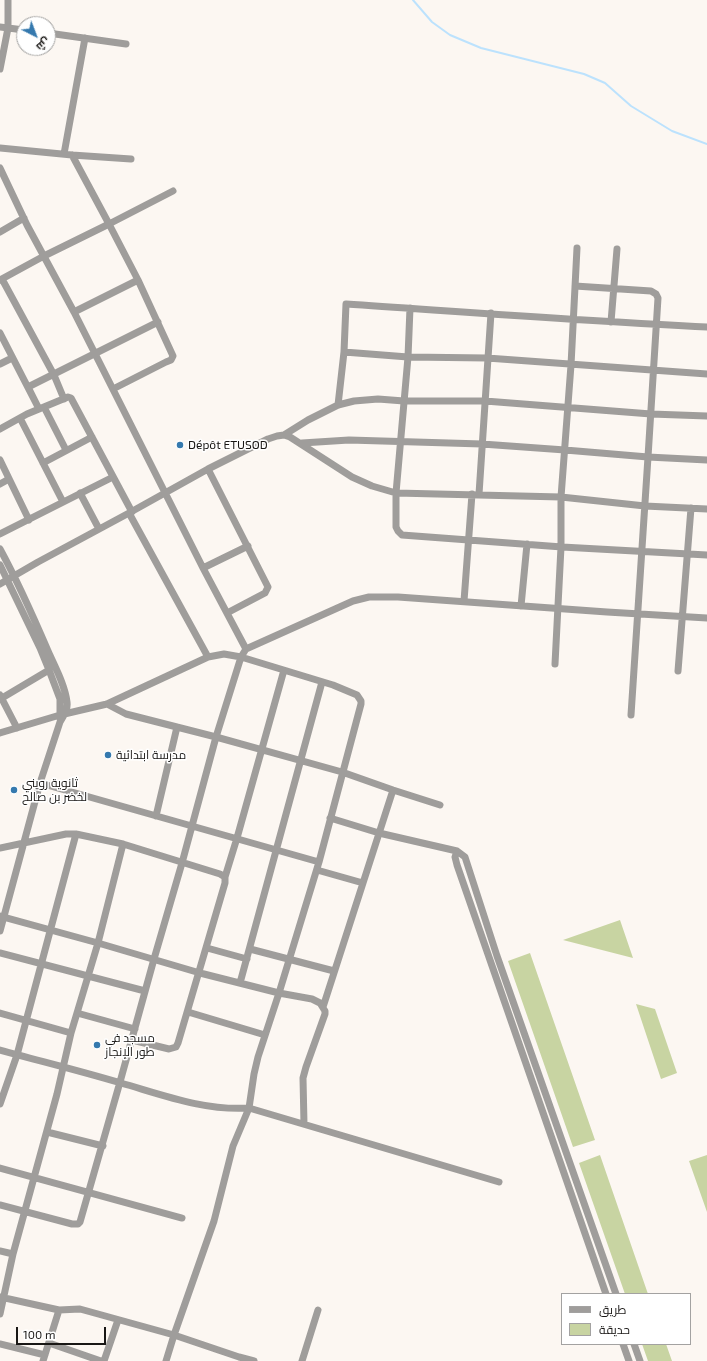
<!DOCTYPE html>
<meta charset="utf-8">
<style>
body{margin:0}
#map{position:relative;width:707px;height:1361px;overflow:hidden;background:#fcf7f2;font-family:"Exo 2",Cairo,sans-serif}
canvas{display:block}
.legend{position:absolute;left:561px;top:1293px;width:130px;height:52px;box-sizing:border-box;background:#fff;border:1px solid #a3a2a1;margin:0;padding:5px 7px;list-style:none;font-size:12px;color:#191715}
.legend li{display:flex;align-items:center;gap:8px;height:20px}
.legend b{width:20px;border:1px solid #a3a2a1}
.north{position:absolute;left:16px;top:16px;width:40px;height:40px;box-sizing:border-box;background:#fff;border:1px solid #a3a2a1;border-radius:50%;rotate:138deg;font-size:11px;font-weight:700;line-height:16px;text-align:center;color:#191715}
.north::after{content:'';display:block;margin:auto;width:14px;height:18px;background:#3579ae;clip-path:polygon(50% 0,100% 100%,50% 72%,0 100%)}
.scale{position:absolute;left:16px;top:1327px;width:90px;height:18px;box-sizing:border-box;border:2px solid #191715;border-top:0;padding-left:5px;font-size:12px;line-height:14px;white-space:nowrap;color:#191715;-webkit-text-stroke:3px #fff;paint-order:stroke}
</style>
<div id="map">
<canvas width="707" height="1361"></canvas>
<ul class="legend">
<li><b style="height:5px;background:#9f9d9b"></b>طريق</li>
<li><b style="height:11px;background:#c8d4a2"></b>حديقة</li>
</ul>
<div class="north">ش</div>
<div class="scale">100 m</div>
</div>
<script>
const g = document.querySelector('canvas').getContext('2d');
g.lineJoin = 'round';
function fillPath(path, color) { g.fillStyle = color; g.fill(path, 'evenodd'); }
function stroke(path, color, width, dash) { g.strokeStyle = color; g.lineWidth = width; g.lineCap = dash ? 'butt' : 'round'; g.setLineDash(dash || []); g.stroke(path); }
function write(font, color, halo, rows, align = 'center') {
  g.font = font + ' "Exo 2",Cairo,sans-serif'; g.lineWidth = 3; g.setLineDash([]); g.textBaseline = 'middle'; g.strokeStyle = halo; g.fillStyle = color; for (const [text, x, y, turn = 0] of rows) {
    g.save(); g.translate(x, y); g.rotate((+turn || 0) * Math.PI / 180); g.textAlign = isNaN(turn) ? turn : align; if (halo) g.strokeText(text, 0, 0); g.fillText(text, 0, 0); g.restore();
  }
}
const green = new Path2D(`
 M620,920l13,38 -70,-18z
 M530,953l65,187 -22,7 -65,-186z
 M636,1004l19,5 22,64 -16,6z
 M600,1155l48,139h-23l-46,-131z
 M707,1155v57l-18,-51z
 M642,1344h24l6,17h-24z`);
const stream = new Path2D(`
 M413,0l19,22 18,13 31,13 103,26 21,9 26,23 41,25 35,13`);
const street = new Path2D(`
 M0,27l24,3
 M48,33l78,11
 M0,69l8,-41v-28
 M0,148l72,7 59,4
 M64,154l21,-116
 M72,155l37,69 64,-33
 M0,168l27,57 47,87 129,256 43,81
 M0,232l24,-14
 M2,279l52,96 10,24
 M0,280l44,-24 65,-32 29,56 35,76 -2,4 -5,2 -53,27
 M575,286l76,5 5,3 2,4 -10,159 -17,258
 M410,308l-2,49 -12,136v34l2,4 4,4 160,12 145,8
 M74,312l64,-32
 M611,322l6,-73
 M0,333l39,76 -11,-22 130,-65
 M344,352l64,5 79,1 220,16
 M0,364l12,-6
 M338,405l6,-53 2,-48c120,8 241,17 361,23
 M44,407l22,43
 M20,418l43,84
 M0,429l27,-15 41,-17 3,1 61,114
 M284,435l24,-15 30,-15 16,-4 24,-2 26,2h81l166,13 56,2
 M302,443l47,-3 133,4 83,6 83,7 59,3
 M0,460l29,60
 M43,463l49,-26
 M208,469l60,118 -3,6 -38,20
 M0,484l9,-5
 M80,493l19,36
 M479,494l12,-181
 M129,513l79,144
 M0,534l113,-57
 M0,549c18,33 33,67 48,102 7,16 17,34 19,51 1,8 -3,13 -7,20l-20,61 -40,148
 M0,565l40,83 9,22 11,29v19
 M203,568l45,-22
 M0,584l38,-22 91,-49 79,-44 60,-30 9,-3 7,-1 6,2 62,40 20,9 24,7 165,4 84,9 62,3
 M464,601l8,-107
 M521,606l6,-62
 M555,664l6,-117v-50l10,-132 6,-117
 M678,671l13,-163
 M0,695l17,33
 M2,698l47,-28
 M107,704l19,10 90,23 126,35 51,18 47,15
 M0,733l60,-18 47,-11 101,-47 16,-3 17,3 92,28 24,10 4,6v3l-42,158 -40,131 -21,64 -4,17 -5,34 -16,38 -19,75 -40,114 -8,26
 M40,783l279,79
 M156,816l21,-89
 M330,818l49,15 78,18 8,6 32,99 119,338
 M0,848l66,-14h10l47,10 97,30 5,3v6l-47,160 -2,4 -7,2 -37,-9
 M457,851l-2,6 2,8 149,429
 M317,870l46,13
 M225,877l12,-39 47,-168
 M0,916l98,27 102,30 79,20 33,6 8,4 5,8v3l-19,53 -3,11 1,46
 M207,948l40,11
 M250,949l84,22
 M0,953l145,38
 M240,983l82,-301
 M323,1007l70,-217
 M188,1012l77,23
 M0,1013l71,20
 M77,1013l58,16
 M0,1050c40,11 81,21 121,33 42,12 84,28 128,25l250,74
 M0,1104l17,-49 59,-221
 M47,1132l56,14
 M0,1168l182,50
 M0,1205l72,19h6l2,-2 40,-140 34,-123 28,-96 34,-126 25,-80 5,-8 107,-48 16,-4h29l209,15 100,6
 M0,1251l13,3
 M0,1297l59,13
 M0,1314l13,-60 44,-160 14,-61 27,-90 25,-99
 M49,1343l52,18
 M0,1344l45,11
 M623,1344l6,17
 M634,1344l6,17
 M43,1361l16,-51 21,-1 94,26 65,22 15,4
 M104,1361l14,-41
 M302,1361l16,-51`);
const markers = [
 [180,445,4,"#3579ae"],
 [108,755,4,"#3579ae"],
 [14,790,4,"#3579ae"],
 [97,1045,4,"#3579ae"]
];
const poiNames = [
 ["Dépôt ETUSOD",188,445],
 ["مدرسة ابتدائية",116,755],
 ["ثانوية رويني",22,783],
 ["لخضر بن صالح",22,797],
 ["مسجد في",105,1038],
 ["طور الإنجاز",105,1052]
];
fillPath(green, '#c8d4a2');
stroke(stream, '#bce2fd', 2);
stroke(street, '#9f9d9b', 7);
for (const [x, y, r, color] of markers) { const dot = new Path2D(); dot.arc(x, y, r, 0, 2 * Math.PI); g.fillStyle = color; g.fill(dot); stroke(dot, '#fff', 1.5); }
write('12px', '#191715', '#fff', poiNames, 'left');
</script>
